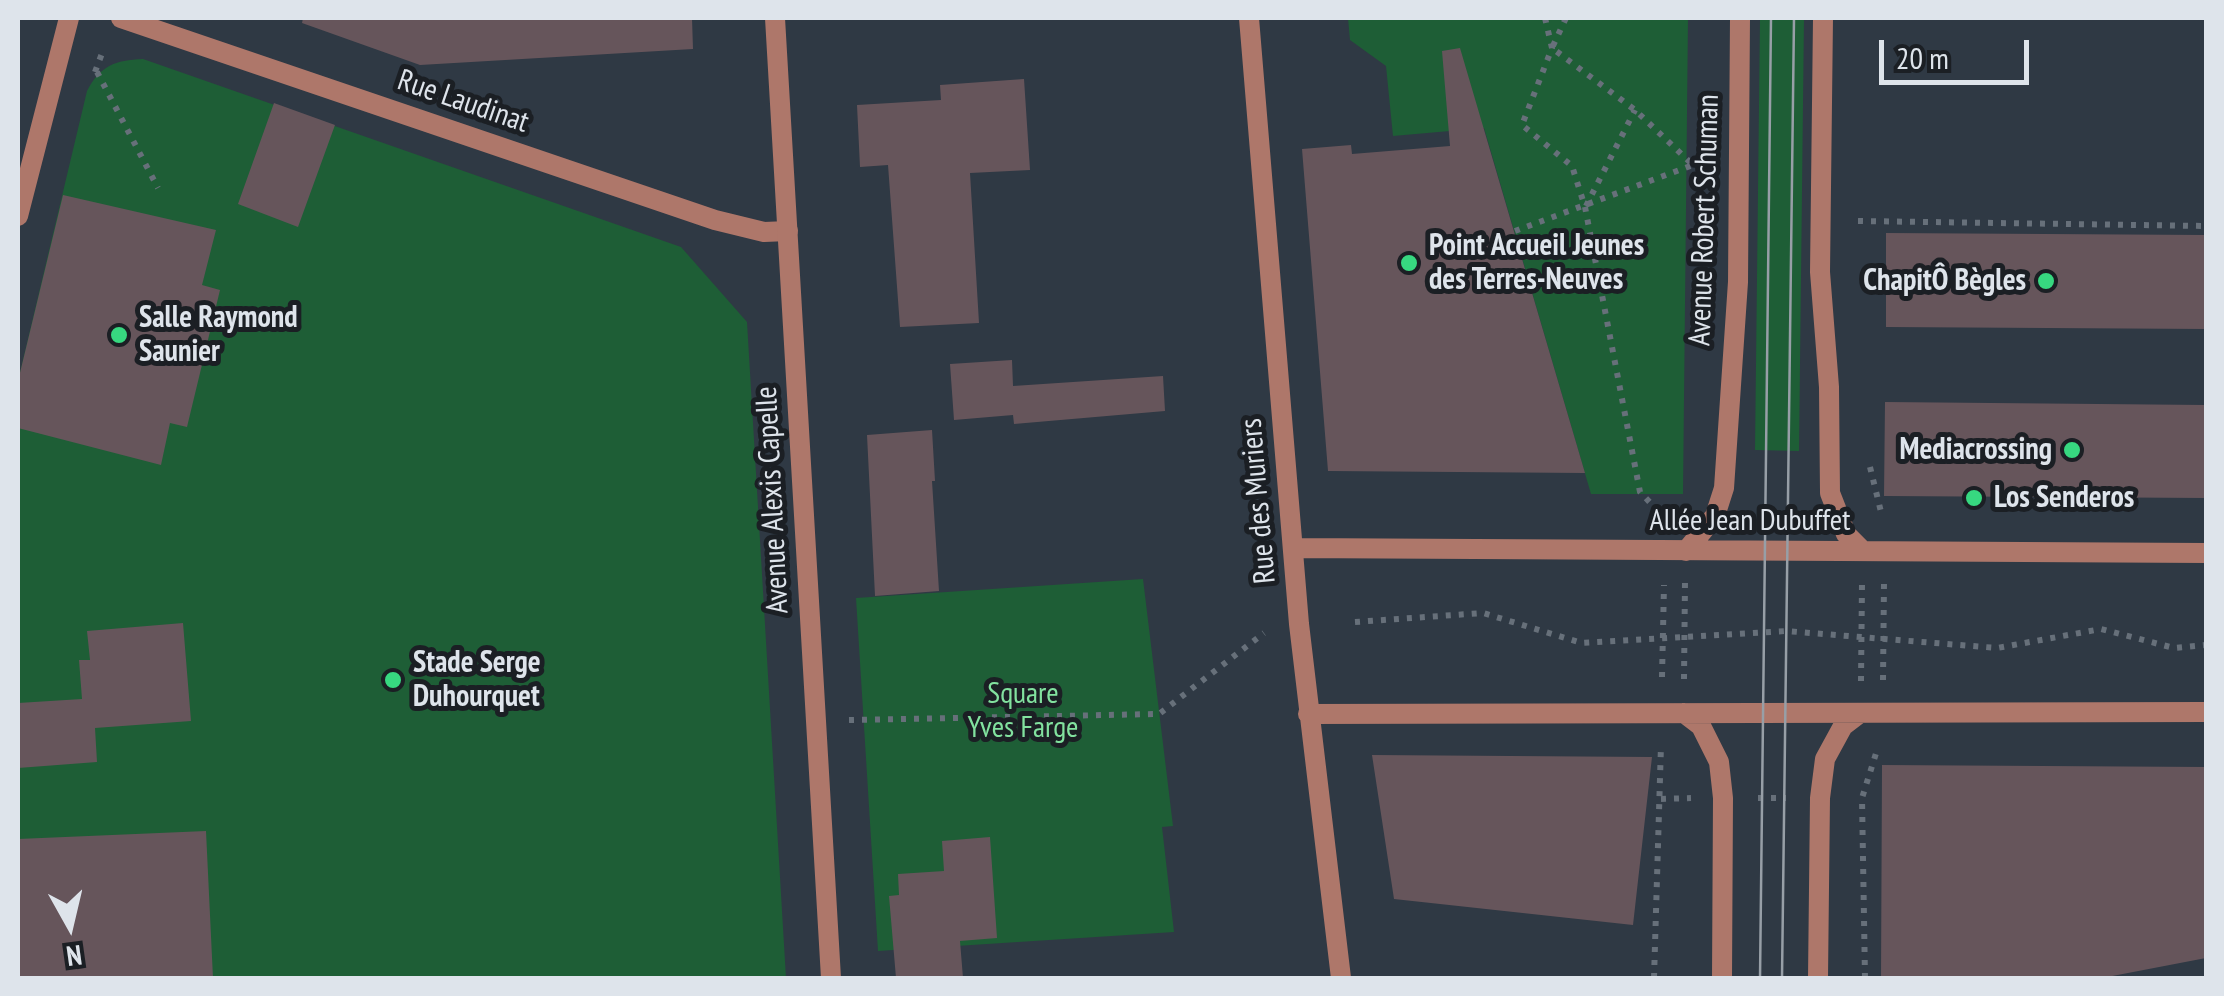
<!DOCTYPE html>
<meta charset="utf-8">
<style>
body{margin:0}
#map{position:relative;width:2224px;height:996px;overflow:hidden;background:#2f3944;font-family:"PT Sans Narrow",sans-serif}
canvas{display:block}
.frame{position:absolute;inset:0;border:20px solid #dee4eb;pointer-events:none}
.north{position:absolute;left:20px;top:876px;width:100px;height:100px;-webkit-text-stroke:8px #1b1f24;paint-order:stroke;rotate:172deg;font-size:28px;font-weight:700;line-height:40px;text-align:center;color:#dee4eb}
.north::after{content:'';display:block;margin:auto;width:35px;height:45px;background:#dee4eb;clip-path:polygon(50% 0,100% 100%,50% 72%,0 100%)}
.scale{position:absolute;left:1879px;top:40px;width:150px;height:45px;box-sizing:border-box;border:5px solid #dee4eb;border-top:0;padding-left:12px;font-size:30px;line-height:35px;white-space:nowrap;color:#dee4eb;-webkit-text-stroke:8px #1b1f24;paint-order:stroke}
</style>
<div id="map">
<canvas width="2224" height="996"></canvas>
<div class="frame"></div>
<div class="north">N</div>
<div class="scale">20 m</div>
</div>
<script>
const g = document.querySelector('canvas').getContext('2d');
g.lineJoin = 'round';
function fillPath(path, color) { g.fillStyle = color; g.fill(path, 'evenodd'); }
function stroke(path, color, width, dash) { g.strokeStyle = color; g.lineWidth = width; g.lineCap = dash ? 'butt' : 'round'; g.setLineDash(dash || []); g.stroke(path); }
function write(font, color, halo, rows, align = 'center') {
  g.font = font + ' "PT Sans Narrow",sans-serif'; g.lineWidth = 10; g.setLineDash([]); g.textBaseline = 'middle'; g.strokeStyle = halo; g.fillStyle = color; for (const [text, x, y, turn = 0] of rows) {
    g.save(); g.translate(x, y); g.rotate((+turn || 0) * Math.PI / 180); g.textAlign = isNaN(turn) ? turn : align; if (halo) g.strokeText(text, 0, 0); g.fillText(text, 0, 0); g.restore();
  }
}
const green = new Path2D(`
 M1348,18h340l-5,476h-92l-107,-366 -91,8 -7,-70 -36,-26z
 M1760,18h44l-5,433 -44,-1z
 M143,59l538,188 66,75 39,656h-768v-597l69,-290c13,-25 28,-31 56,-32z
 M1143,579l30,247 -11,1 12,105 -296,19 -22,-353z`);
const building = new Path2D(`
 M303,18h389l1,31 -273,16 -118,-42z
 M1460,48l125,425 -257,-2 -26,-322 49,-4 1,9 98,-8 -8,-95z
 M1024,79l6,91 -60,3 9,150 -79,4 -12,-162 -28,2 -3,-62 84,-5 -1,-15z
 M274,103l61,22 -37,102 -60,-23z
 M63,195l153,35 -14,55 18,5 -33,137 -17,-4 -9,42 -143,-37v-47z
 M1886,233l320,2v94l-320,-2z
 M1012,360l1,26 150,-10 2,35 -151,13 -1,-9 -59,5 -4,-56z
 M1885,402l321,3v93l-322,-2z
 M932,430l3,51h-3l7,110 -64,5 -8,-161z
 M183,623l8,98 -96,7 2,34 -79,6v-65l64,-4 -3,-39h11l-3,-29z
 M1372,755l280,2 -19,168 -239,-26z
 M1882,765l324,2v191l-104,20h-221z
 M206,831l7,147h-195v-139z
 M990,837l7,101 -37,3 3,37h-67l-7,-82 10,-1 -1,-21 46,-3 -2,-30z`);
const path = new Path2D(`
 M1545,18l7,30 -30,77 50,41 13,41 55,285 21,22
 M1566,18l-14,30 83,62 58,55
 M95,72l9,-24
 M97,72l61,116
 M1586,206l49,-96
 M1858,221l348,5
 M1515,231l178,-66 10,1
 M1870,467l12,49
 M1355,622l128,-9 99,30 204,-12 211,17 104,-19 73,19 32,-3
 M1662,677l2,-92
 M1684,679l1,-97
 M1883,680l1,-97
 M1861,681l1,-97
 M849,720l310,-6 105,-81
 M1758,798h28
 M1661,799l30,-1
 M1654,978l7,-233
 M1865,978l-3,-180 16,-51`);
const minor = new Path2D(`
 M121,18l594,202 49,12 24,-1
 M1249,18l50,606 42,354
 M1823,18l-3,254 9,115 1,106 16,41 17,17
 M18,216l51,-198
 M1293,548l913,5
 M1686,551l29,-35 9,-28 14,-206 2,-264
 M1684,713l17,13 18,36 4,36 -1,180
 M1308,714l898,-2
 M1818,978l2,-180 5,-39 18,-33 17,-13`);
const tertiary = new Path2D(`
 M775,18l56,960`);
const tram = new Path2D(`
 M1760,978l11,-960
 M1782,978l12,-960`);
const markers = [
 [1409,263,10,"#37d880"],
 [2046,281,10,"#37d880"],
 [119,335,10,"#37d880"],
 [2072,450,10,"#37d880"],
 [1974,498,10,"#37d880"],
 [393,680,10,"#37d880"]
];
const streetNames = [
 ["Rue Laudinat",463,102,19],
 ["Avenue Robert Schuman",1705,220,-88],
 ["Avenue Alexis Capelle",773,500,-93],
 ["Rue des Muriers",1259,501,-95],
 ["Allée Jean Dubuffet",1750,521]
];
const poiNames = [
 ["Point Accueil Jeunes",1429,246],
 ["des Terres-Neuves",1429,280],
 ["ChapitÔ Bègles",2026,281,"right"],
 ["Salle Raymond",139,318],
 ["Saunier",139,352],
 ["Mediacrossing",2052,450,"right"],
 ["Los Senderos",1994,498],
 ["Stade Serge",413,663],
 ["Duhourquet",413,697]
];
const parkNames = [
 ["Square",1023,694],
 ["Yves Farge",1023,728]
];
fillPath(green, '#1e5e36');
fillPath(building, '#66555b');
stroke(path, '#67707a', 6, [5, 8]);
stroke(minor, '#ae776a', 20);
stroke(tertiary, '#ae776a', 20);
stroke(tram, '#979fa7', 2.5);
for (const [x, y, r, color] of markers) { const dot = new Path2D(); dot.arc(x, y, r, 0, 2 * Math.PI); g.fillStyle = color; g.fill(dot); stroke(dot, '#1b1f24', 4); }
write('30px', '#dee4eb', '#1b1f24', streetNames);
write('bold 30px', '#dee4eb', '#1b1f24', poiNames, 'left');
write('30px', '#82e29f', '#1b1f24', parkNames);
</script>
